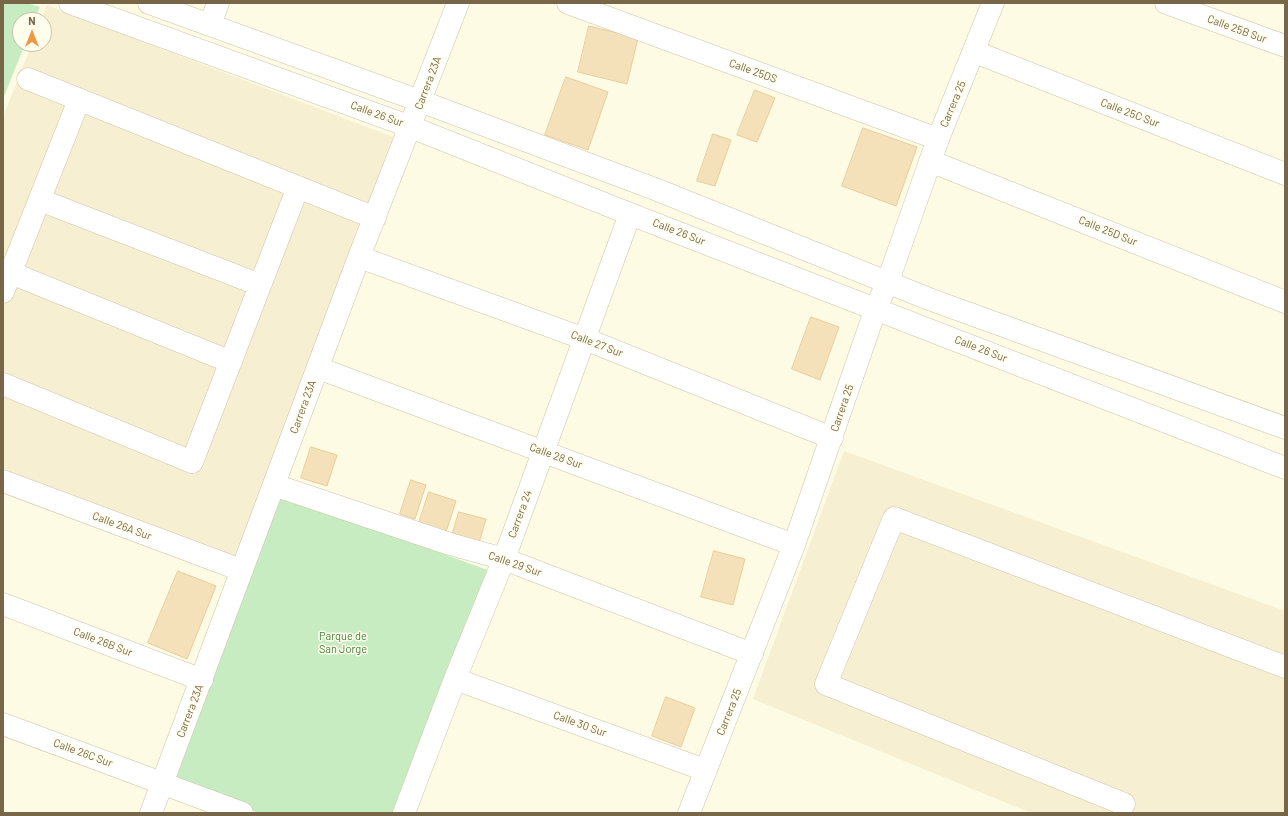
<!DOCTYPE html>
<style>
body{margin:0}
#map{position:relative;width:1288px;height:816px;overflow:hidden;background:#fdfbe4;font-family:Barlow,sans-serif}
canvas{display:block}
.frame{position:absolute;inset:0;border:4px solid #776648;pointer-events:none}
.north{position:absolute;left:12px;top:12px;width:40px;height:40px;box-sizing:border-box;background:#fffdeb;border:1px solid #c9c1aa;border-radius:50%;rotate:0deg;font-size:11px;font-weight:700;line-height:16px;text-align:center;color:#776648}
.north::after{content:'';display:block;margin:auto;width:14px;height:18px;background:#ee9842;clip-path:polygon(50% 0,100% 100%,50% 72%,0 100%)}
</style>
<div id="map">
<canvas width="1288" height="816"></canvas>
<div class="frame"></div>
<div class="north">N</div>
</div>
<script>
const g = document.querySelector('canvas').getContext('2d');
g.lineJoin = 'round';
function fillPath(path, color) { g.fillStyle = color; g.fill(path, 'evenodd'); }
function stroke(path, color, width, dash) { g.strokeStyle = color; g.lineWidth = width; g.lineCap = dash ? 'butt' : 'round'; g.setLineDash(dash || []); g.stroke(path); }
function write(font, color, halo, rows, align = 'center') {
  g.font = font + ' Barlow,sans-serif'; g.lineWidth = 3; g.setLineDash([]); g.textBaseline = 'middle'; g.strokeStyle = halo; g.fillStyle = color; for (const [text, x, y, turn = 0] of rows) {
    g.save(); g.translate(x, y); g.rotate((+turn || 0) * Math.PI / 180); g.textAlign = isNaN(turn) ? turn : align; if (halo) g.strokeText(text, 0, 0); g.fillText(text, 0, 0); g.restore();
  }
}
const residential = new Path2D(`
 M47,5l354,135 -161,422 -237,-88v-357l29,-73h12v-24h-3z
 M844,451l441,160v202h-254l-278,-114z`);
const green = new Path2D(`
 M3,3h24l13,4 -6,13h-14v24h5l-22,55z
 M280,494l210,77 -94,242h-137l-87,-32z`);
const building = new Path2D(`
 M589,26l49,12 -11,46 -49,-12z
 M566,77l42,15 -20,58 -43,-15z
 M755,90l20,8 -18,44 -20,-7z
 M863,128l54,19 -21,59 -54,-20z
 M713,134l18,6 -16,46 -18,-5z
 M811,317l28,10 -19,53 -28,-11z
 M311,447l26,8 -10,31 -26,-8z
 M411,480l15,5 -11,34 -15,-5z
 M429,492l27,9 -10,31 -27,-9z
 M459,512l27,7 -7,24 -27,-7z
 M714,551l31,8 -12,46 -32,-8z
 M178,571l38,15 -29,73 -39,-16z
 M666,697l29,11 -14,39 -29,-11z`);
const minor = new Path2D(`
 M70,3l341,124 219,87 655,254
 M149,3l271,98 235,88 274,110 356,129
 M568,3l370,136
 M1166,3l119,43
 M210,25l8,-22
 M975,52l310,122
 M28,79l347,139
 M930,161l355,141
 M40,200l220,85
 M359,257l226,82 247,99
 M11,273l220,89
 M3,292l76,-192
 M318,368l476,177
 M3,384l189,78 106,-275
 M3,481l238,89
 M274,485l176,59 54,15 248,95
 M3,604l199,76
 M455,679l250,91
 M3,724l239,89
 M1124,804l-298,-120 68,-166 391,149
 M151,813l208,-556 99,-254
 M404,813l51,-134 49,-120 126,-345
 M689,813l105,-268 82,-237 12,-27 50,-142 55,-136`);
const streetNames = [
 ["Calle 25B Sur",1237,29,20],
 ["Calle 25DS",753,71,20],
 ["Carrera 23A",428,83,-69],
 ["Carrera 25",953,104,-67],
 ["Calle 25C Sur",1130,113,21],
 ["Calle 26 Sur",377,114,20],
 ["Calle 25D Sur",1108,231,22],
 ["Calle 26 Sur",679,232,21],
 ["Calle 27 Sur",597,344,21],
 ["Calle 26 Sur",981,349,21],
 ["Carrera 23A",303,407,-70],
 ["Carrera 25",842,408,-71],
 ["Calle 28 Sur",556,456,20],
 ["Carrera 24",520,514,-70],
 ["Calle 26A Sur",122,526,20],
 ["Calle 29 Sur",515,564,19],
 ["Calle 26B Sur",103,642,21],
 ["Carrera 23A",190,711,-69],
 ["Carrera 25",729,712,-68],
 ["Calle 30 Sur",580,724,20],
 ["Calle 26C Sur",83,753,20]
];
const parkNames = [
 ["Parque de",343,636],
 ["San Jorge",343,649]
];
fillPath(residential, '#f6efd1');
fillPath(green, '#c7ecc1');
fillPath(building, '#f4e1ba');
stroke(building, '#e8cd99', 1);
stroke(minor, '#d0c5aa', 23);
stroke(minor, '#fff', 22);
write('11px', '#776648', '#fffdeb', streetNames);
write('11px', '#407e3f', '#fffdeb', parkNames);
</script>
